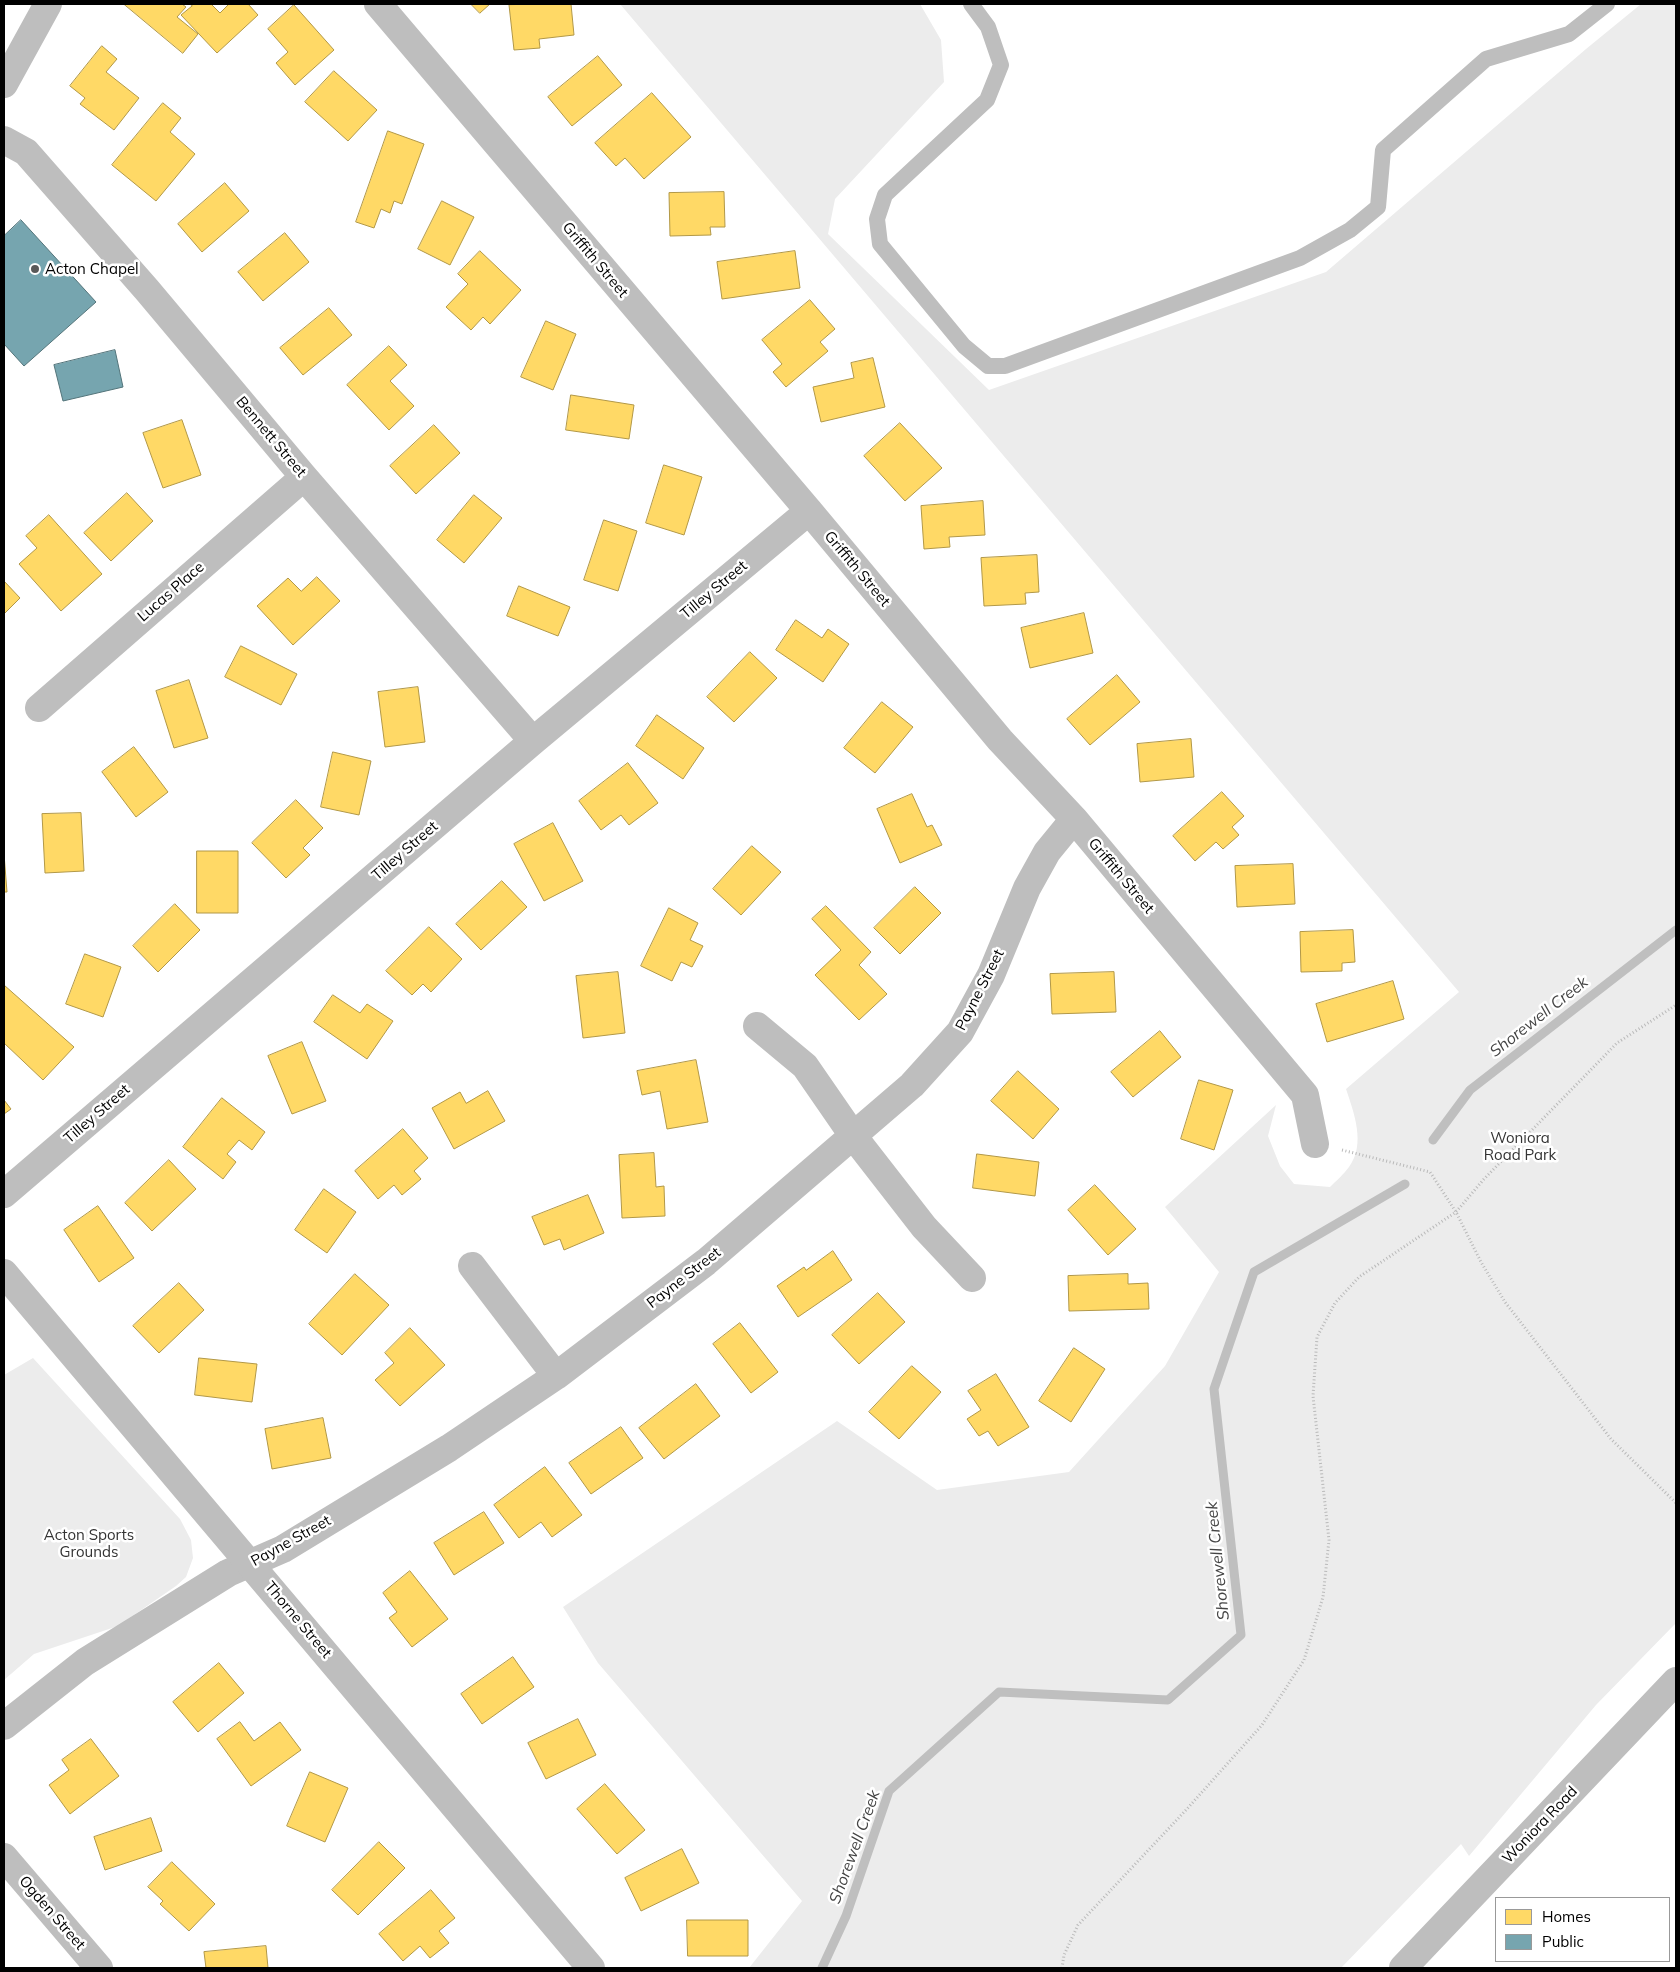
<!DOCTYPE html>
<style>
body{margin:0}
#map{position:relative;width:1680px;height:1972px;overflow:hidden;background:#fff;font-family:Mulish,sans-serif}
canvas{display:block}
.frame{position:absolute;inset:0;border:5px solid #000;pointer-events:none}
.legend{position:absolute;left:1495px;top:1897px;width:175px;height:65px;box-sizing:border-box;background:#fff;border:1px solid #999;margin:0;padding:6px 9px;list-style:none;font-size:15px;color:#000}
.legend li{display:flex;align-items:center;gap:10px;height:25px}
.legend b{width:25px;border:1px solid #999}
</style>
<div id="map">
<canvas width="1680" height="1972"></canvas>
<div class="frame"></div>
<ul class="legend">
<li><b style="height:14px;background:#ffd966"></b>Homes</li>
<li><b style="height:14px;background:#76a5af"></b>Public</li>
</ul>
</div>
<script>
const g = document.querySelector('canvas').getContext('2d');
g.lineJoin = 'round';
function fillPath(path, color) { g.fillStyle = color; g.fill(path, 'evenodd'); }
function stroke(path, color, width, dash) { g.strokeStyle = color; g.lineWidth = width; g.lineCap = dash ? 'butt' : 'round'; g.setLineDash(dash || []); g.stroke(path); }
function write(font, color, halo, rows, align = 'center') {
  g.font = font + ' Mulish,sans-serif'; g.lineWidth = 5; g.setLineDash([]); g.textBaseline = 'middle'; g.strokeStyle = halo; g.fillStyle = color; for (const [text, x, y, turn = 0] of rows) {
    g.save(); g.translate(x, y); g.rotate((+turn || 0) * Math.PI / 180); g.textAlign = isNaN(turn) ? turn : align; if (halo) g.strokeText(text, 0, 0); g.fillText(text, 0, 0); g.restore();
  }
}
const green = new Path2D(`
 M620,4h300l21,36 3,42 -109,117 -7,35 161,156 337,-118 260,-223 55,-45h35v1619l-80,82 -127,151 -8,-12 -120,124h-592l53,-67 -204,-238 -35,-56 274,-186 100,69 132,-18 96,-106 54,-94 -54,-65 111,-102 -8,31 12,30 14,18 36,3c6,-6 14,-13 19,-20 17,-23 5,-54 -3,-78l113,-97z
 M33,1358l147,161 11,21 2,18 -7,19 -10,9 -58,40 -84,28 -30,26v-305z`);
const homes = new Path2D(`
 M124,4h58l4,3 -9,10 21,17 -15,19z
 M190,4h21l9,9 9,-9h19l10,11 -41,38 -36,-38 11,-9z
 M471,4h19l-10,9z
 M571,4l3,31 -35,4 1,9 -26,2 -5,-45z
 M294,5l40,45 -39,35 -19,-22 12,-11 -20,-23z
 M102,46l15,13 -11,13 33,26 -25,32 -34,-26 5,-6 -15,-12z
 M598,56l24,29 -50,41 -24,-29z
 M334,71l43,39 -29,31 -43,-39z
 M652,93l39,44 -47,42 -19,-21 -9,8 -21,-23z
 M163,103l18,15 -11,14 25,22 -39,47 -44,-36z
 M388,131l36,13 -22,60 -8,-3 -4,12 -9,-4 -7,19 -18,-6z
 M225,183l24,28 -47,41 -24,-28z
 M724,192l1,35h-15l1,8 -41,1 -1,-43z
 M442,201l32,16 -24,48 -32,-16z
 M285,233l24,29 -46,39 -25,-29z
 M480,251l41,39 -31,34 -7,-7 -12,13 -25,-23 22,-23 -10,-10z
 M795,251l5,37 -78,11 -5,-37z
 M810,300l25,29 -15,13 8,9 -42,36 -13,-15 9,-8 -20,-24z
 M329,308l23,27 -49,40 -23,-27z
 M546,321l30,13 -23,56 -32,-13z
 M389,346l18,19 -17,16 24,25 -25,24 -42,-45z
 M873,358l12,49 -64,15 -8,-35 41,-9 -3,-15z
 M571,395l63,10 -5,34 -63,-9z
 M182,420l19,55 -38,13 -20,-55z
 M900,423l42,45 -37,33 -41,-45z
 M434,425l26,28 -44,41 -26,-28z
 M664,465l38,12 -18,58 -38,-12z
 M127,493l26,28 -42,40 -27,-28z
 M474,495l28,23 -38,45 -27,-23z
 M983,501l2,34 -36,2 1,10 -26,2 -3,-43z
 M49,515l53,59 -41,37 -42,-47 18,-16 -11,-12z
 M604,520l33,11 -19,60 -34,-11z
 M1037,555l2,37 -14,1 1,11 -42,2 -3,-48z
 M317,577l23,24 -47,44 -36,-39 31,-28 13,13z
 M4,581l16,17 -16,16z
 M519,586l51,21 -12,29 -51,-20z
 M1084,613l9,40 -63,15 -9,-40z
 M796,620l26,18 6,-9 21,15 -26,38 -47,-32z
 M241,646l56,28 -16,31 -56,-28z
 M750,652l27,26 -43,44 -27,-25z
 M1117,675l23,27 -50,43 -23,-26z
 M189,680l19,58 -34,10 -18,-57z
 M418,687l7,55 -40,5 -7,-55z
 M882,702l31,25 -38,46 -31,-25z
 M657,715l47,33 -21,31 -47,-33z
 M1191,739l3,38 -54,5 -3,-38z
 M134,747l34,45 -32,25 -34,-45z
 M333,752l38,9 -12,54 -38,-8z
 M628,763l30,40 -29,22 -8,-10 -20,15 -22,-29z
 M1222,792l22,24 -12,11 7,8 -16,14 -7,-7 -21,19 -22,-25z
 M912,794l15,33 5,-2 10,20 -42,18 -23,-54z
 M296,800l27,28 -20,20 7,7 -24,23 -34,-35z
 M81,813l3,58 -39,2 -3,-59z
 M553,823l30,58 -39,20 -30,-57z
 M752,846l29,26 -40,43 -28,-26z
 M197,851h41v62h-41z
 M4,854l3,38h-3z
 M1293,864l2,40 -58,3 -2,-41z
 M502,881l25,26 -46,43 -25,-26z
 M915,887l26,26 -41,41 -26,-26z
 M175,904l25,26 -42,42 -25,-26z
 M826,906l45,46 -12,13 28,29 -28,26 -44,-45 26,-25 -29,-31z
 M669,908l29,15 -8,17 13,6 -11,21 -11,-5 -9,19 -31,-15z
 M429,927l33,32 -31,33 -8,-8 -11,11 -26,-24z
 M1353,930l2,32 -13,1v8l-41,1 -1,-40z
 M85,954l36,13 -18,50 -37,-13z
 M618,972l7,61 -42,5 -7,-62z
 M1114,972l2,40 -64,2 -2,-40z
 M1393,981l11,38 -77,23 -11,-38z
 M4,985l70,62 -31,33 -39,-37z
 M333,995l27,18 7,-9 26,17 -26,38 -53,-37z
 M1160,1031l21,26 -48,40 -22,-25z
 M302,1042l24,59 -34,13 -24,-58z
 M696,1060l12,62 -41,7 -7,-38 -18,4 -5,-24z
 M1018,1071l41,38 -26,30 -42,-38z
 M1199,1080l34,10 -19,60 -33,-11z
 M488,1091l17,30 -51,28 -22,-41 28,-16 6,11z
 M222,1098l43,34 -13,18 -13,-10 -12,14 9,8 -13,17 -40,-32z
 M4,1100l7,9 -7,5z
 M403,1129l25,29 -14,13 7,8 -19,16 -8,-10 -16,14 -23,-28z
 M654,1153l2,34 8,-1 1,30 -43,2 -3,-63z
 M977,1154l62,8 -4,34 -62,-8z
 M169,1160l27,29 -44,42 -27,-28z
 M1095,1185l41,44 -28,26 -40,-45z
 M324,1189l32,23 -29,41 -32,-23z
 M588,1195l16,38 -40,17 -4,-11 -16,6 -12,-28z
 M98,1206l36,52 -35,24 -35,-52z
 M833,1251l19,29 -54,37 -21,-31 27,-19 2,3z
 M355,1274l34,31 -47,50 -33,-31z
 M1128,1274v10l20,-1 1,26 -80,2 -1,-35z
 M179,1283l25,27 -45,43 -26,-27z
 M878,1293l27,29 -46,42 -27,-29z
 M740,1323l38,49 -27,21 -38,-49z
 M410,1328l35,37 -45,41 -25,-26 19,-17 -9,-10z
 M1074,1348l31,21 -34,53 -32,-21z
 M199,1358l58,6 -5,38 -57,-7z
 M912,1366l29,26 -42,47 -30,-27z
 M996,1374l33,53 -31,19 -10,-15 -9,5 -12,-17 14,-9 -13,-19z
 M696,1384l24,32 -56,43 -25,-31z
 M323,1418l8,40 -59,11 -7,-40z
 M621,1427l22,31 -52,36 -22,-31z
 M545,1467l37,48 -30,22 -11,-15 -22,16 -25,-33z
 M484,1512l20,31 -50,32 -20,-32z
 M410,1571l38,48 -36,28 -23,-29 8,-6 -14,-19z
 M513,1657l21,30 -52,37 -21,-30z
 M219,1663l25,30 -46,39 -25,-30z
 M578,1719l18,36 -50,24 -18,-36z
 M240,1722l14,19 26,-19 21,28 -50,36 -34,-47z
 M91,1739l28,37 -49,38 -21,-29 20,-15 -7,-10z
 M310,1772l38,16 -23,54 -38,-16z
 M605,1784l40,46 -28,24 -40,-45z
 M151,1818l11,33 -57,19 -11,-33z
 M379,1842l26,26 -47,47 -26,-25z
 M682,1849l17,34 -58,28 -16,-33z
 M172,1862l43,42 -26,27 -29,-27 3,-3 -15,-14z
 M431,1890l24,28 -16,13 10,12 -19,15 -10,-12 -17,15 -24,-27z
 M687,1920h61v36h-60z
 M266,1946l2,22h-62l-2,-16z`);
const public = new Path2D(`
 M21,220l75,82 -72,64 -20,-22v-108z
 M115,350l8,37 -60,14 -9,-36z`);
const stream = new Path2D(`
 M1433,1140l37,-50 206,-160
 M822,1968l24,-52 43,-125 110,-99 169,8 73,-65 -27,-246 40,-117 151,-88`);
const path = new Path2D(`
 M1342,1150l88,22 26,40 25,50 24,40 106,137 65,64
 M1062,1968l2,-13 14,-30 108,-115 76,-85 42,-65 19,-63 6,-57 -16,-144 4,-59 18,-34 24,-26 97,-65 28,-33 133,-136 59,-38`);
const service = new Path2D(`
 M971,4l17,23 13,38 -14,35 -102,95 -8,24 3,25 84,102 24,20h17l295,-108 50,-28 28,-23 5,-57 103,-91 83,-25 38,-30`);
const minor = new Path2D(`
 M378,4l431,507 191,229 74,79 231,276 10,49
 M4,84l44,-80
 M4,140l22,12 121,138 157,187 229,264
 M39,708l265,-231
 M757,1026l48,40 49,71 70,90 48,51
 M4,1194l529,-453 276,-230
 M472,1266l84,110
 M4,1726l81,-64 143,-89 55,-24 166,-101 107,-72 150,-114 206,-177 48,-53 31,-57 36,-87 20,-36 27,-33
 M4,1857l95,111
 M1403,1968l273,-287`);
const tertiary = new Path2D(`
 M4,1273l587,695`);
const markers = [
 [35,269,5,"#595959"]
];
const streetNames = [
 ["Griffith Street",595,260,50],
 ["Bennett Street",271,437,50],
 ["Griffith Street",857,569,50],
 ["Tilley Street",714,590,-40],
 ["Lucas Place",171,592,-41],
 ["Tilley Street",405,851,-41],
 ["Griffith Street",1121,876,50],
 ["Payne Street",980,990,-63],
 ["Tilley Street",97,1114,-41],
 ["Payne Street",684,1278,-38],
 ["Payne Street",291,1541,-29],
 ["Thorne Street",298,1620,50],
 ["Woniora Road",1540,1825,-46],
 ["Ogden Street",52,1913,49]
];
const poiNames = [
 ["Acton Chapel",45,269]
];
const parkNames = [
 ["Woniora",1520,1138],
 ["Road Park",1520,1155],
 ["Acton Sports",89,1535],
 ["Grounds",89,1552]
];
const waterNames = [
 ["Shorewell Creek",1539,1017,-38],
 ["Shorewell Creek",1218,1561,-96],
 ["Shorewell Creek",855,1847,-70]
];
fillPath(green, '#ececec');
fillPath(homes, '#ffd966');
stroke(homes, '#b29847', 1);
fillPath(public, '#76a5af');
stroke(public, '#53747a', 1);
stroke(stream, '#bfbfbf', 9);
stroke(path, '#b9b9b9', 3, [1, 2.5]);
stroke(service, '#bebebe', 16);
stroke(minor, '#bebebe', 28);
stroke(tertiary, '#bebebe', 28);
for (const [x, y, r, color] of markers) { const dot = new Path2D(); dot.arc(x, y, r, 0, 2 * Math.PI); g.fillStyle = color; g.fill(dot); stroke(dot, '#fff', 2); }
write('15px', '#000', '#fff', streetNames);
write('15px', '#000', '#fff', poiNames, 'left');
write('15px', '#333', '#fff', parkNames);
write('italic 16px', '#444', '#fff', waterNames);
</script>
